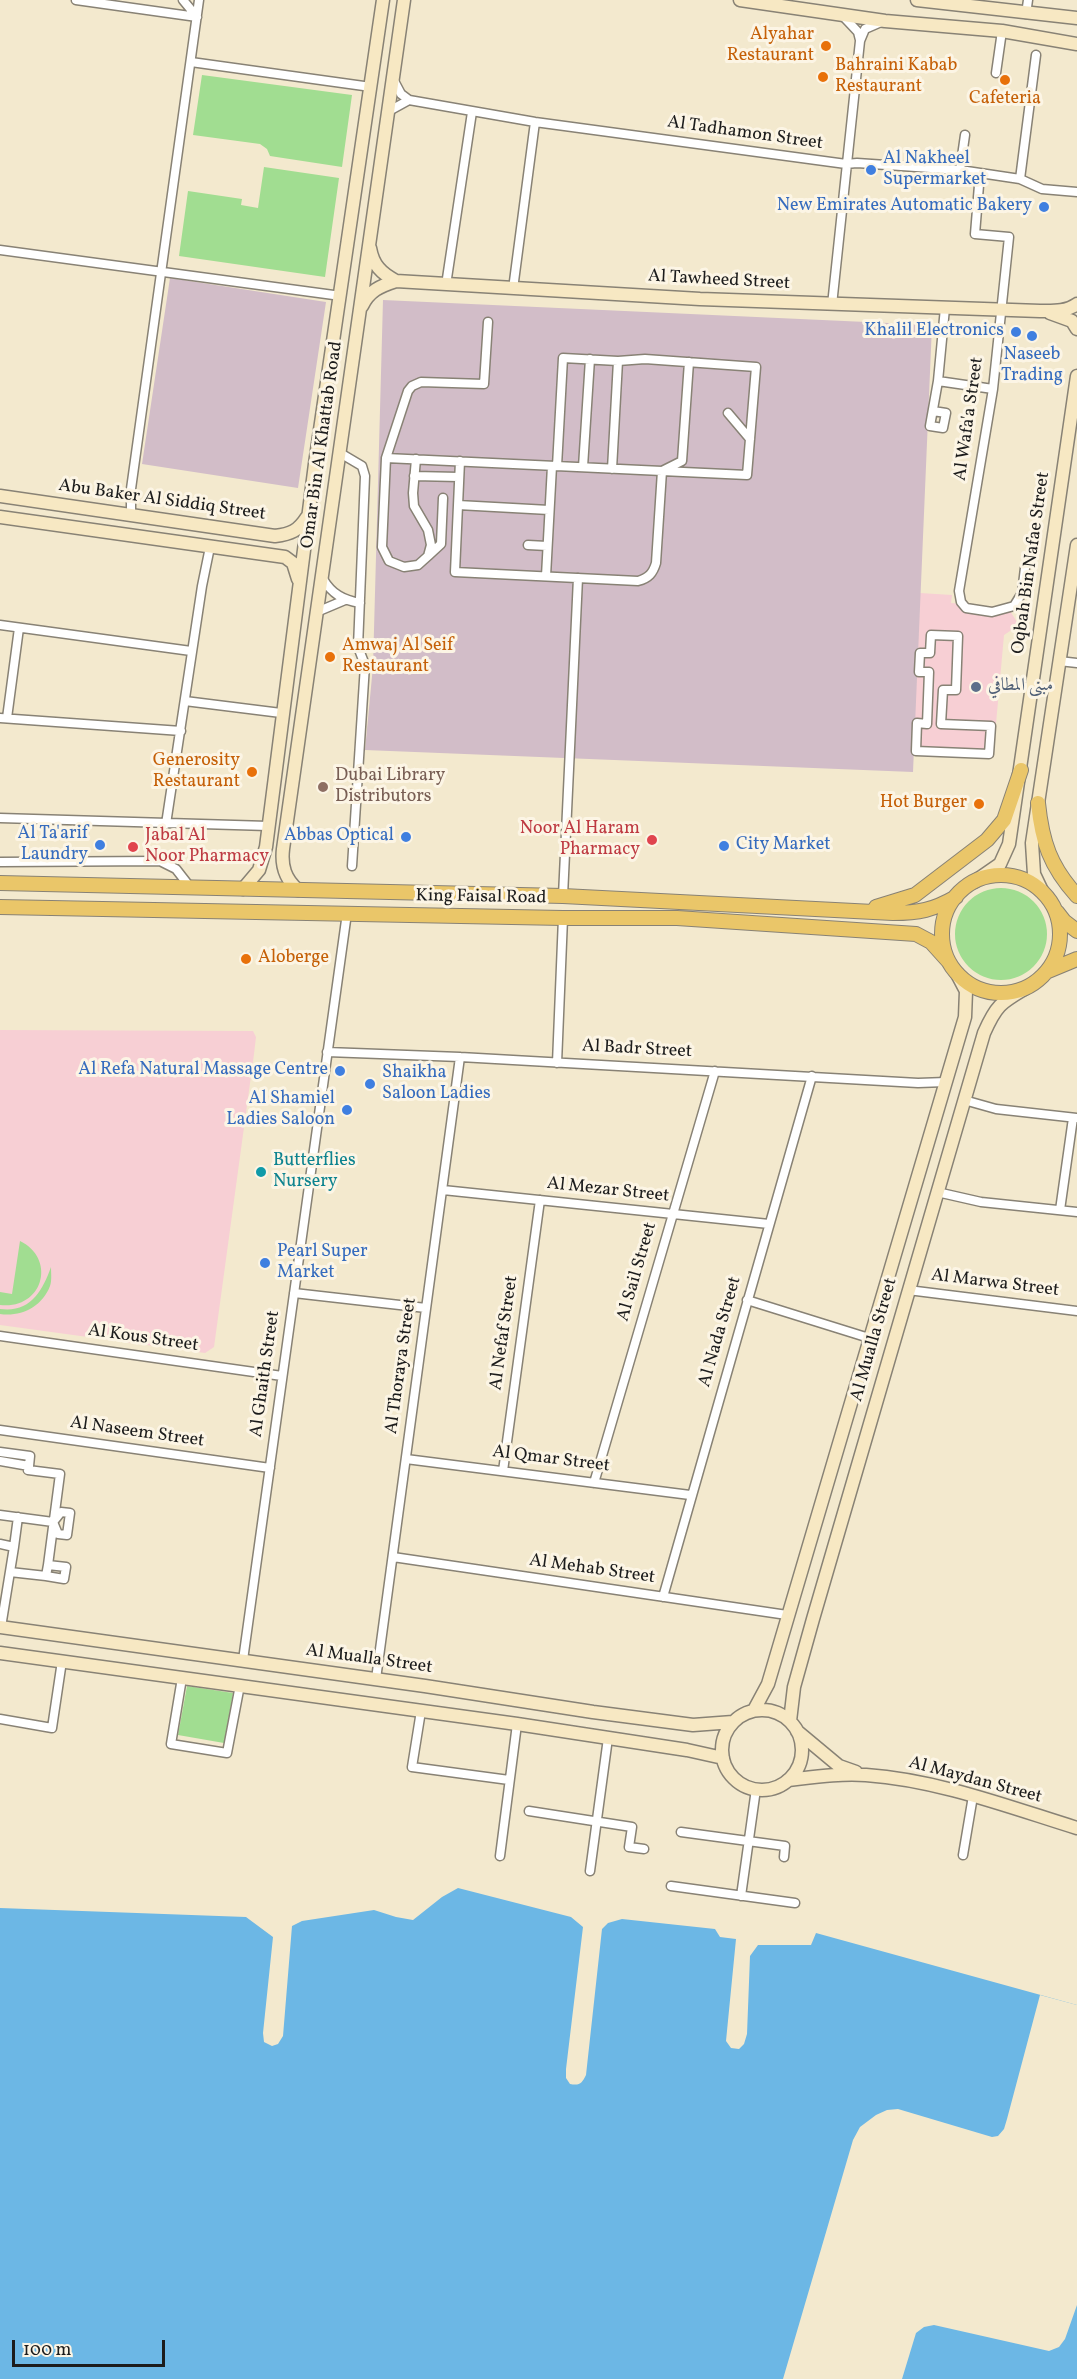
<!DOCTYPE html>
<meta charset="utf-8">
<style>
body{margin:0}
#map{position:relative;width:1077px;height:2379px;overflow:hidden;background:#f3e9ce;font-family:Vollkorn,serif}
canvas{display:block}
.scale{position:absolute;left:12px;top:2340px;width:153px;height:27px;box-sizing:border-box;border:3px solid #1c1c1c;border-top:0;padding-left:8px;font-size:18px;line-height:21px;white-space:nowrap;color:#1c1c1c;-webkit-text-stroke:4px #fcf5e5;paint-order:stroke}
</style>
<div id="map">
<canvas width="1077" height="2379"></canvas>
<div class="scale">100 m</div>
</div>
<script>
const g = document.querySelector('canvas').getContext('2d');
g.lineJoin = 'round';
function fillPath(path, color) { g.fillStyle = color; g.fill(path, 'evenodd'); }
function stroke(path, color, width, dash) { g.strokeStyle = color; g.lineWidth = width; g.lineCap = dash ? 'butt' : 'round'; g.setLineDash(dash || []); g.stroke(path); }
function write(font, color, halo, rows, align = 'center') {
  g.font = font + ' Vollkorn,Amiri,serif'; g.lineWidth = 6; g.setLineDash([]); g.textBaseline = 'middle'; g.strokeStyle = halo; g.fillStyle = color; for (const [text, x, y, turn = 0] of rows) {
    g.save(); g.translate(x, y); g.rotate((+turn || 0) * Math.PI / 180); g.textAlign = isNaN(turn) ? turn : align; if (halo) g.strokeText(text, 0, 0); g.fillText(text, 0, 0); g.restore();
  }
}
const built = new Path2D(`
 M920,593l32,2 -1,8 57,5 11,17 -15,10 -11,122 -80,-3z
 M0,1030l253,1 3,6 -2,17 -40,293 -9,6 -205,-28z`);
const industrial = new Path2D(`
 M170,278l156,24 -28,186 -156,-24z
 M383,300l549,25 -19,447 -548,-22 8,-84z`);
const green = new Path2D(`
 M202,75l150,20 -10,72 -72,-11 -3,-7 -7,-5 -67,-9z
 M264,167l75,11 -14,99 -146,-21 9,-65 54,8 -1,6 17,3z
 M955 934a46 46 0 1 1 92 0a46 46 0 1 1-92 0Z
 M20,1241c37,18 23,69 -20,64v-13l12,2z
 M51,1267c0,6 1,14 -1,19 -8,21 -29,31 -50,28v-5c30,4 42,-17 51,-42z
 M187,1686l46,7 -9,50 -46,-8z`);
const water = new Path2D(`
 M458,1888l113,29 12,10 -17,142v9l4,6c10,2 12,-1 16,-9l16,-146 6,-6 14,-4 93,10 5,8 16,2 -10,102 5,7 8,1 5,-5 3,-10 3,-78 8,-11h53l5,-12 261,72v374h-1077v-471l246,9 27,20 -10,96 1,9 8,4 6,-2 5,-8 9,-110 10,-5 72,-11 22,7 17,3 29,-23z`);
const pier = new Path2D(`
 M1040,1995l37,10v300l-12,34 -6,8 -10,4 -115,-26 -10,2 -8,6 -14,46h-119l70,-239 7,-13 16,-12 11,-5 11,-1 94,28 6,-1 6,-7 3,-10z`);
const street = new Path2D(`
 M76,0l121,17
 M183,0l14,17
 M1026,14l2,-14
 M842,15l16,17 2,8
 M191,62l180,25
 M996,73l6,-42
 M393,79l8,15 8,6 126,22 311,42 11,-1 103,7 60,9 22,10 35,3
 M389,111l20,-11
 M960,170l5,-35
 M980,173l-5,61 34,3 -16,152 -34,202 2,11 5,6 26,4 22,-6 8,-13 3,-25
 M1020,179l16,-124
 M0,250l341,46
 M446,285l26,-173
 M513,289l22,-167
 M832,305l28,-264 5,-12 16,-7
 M938,381l55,8
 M933,411l13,2 -3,15 -13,-2 8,-45 7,-73
 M728,413l22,26
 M340,453l22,13 3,10 -7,171 7,18 -13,201
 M386,458l361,17 9,-108 -111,-8 -27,2 -55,-3 -6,108
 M416,459l-3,34 1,13 14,24 3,15 -3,11 -10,9 -14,2 -15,-6 -7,-14 4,-89 22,-67 4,-5 9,-4 63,2 4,-62
 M460,461l-5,111 183,9c11,-3 15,-8 18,-18l6,-92 20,-10 7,-99
 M583,467l7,-108
 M612,469l6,-108
 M414,476l45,1
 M458,505l91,5
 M131,515v-26l68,-489
 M528,545l19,1
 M428,556l13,-12 2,-46
 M546,576l6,-110
 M323,579c9,15 20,21 37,24
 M319,611l26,-11
 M0,625l191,26
 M931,635l27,1 -2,54h-13l-2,34 50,2 -2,28 -73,-3 1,-28 10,1 2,-52h-10l1,-19h10z
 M1059,661l18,2
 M185,701l96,12
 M0,718l181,13
 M7,718l12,-90
 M0,818l268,8
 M166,824l36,-238 8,-39
 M0,862l160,-1 16,8 14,18
 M563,896l15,-318
 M327,1052l133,5 458,26 28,-1
 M557,1063l6,-145
 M964,1100l32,9 81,9
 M443,1190l326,34
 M937,1192l44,10 96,10
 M1060,1210l13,-92
 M908,1290l169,21
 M294,1293l132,15
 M747,1300l122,38
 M0,1336l282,40
 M0,1430l270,38
 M0,1452l30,4 -1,10
 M406,1459l284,36
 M0,1461l29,5 -1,4 32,4 -12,91 -2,11 18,3 2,-12 -18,-2
 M503,1471l37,-271
 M594,1483l121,-412
 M61,1512l9,1 -3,22 -9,-1 -5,-12z
 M0,1515l53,7
 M0,1544l14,3 -13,80
 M14,1547l4,-30
 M393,1557l394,58
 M10,1572l36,4
 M663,1597l149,-521
 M243,1660l104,-747
 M182,1678l-11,66 56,9 13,-68
 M376,1679l84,-622
 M421,1711l-9,56 97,13
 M0,1719l52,9 10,-67
 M529,1811l103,16 -3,20 15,2
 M681,1832l104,14 -1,11
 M963,1855l10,-59
 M500,1856l17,-132
 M590,1871l18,-133
 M671,1886l124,17
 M741,1896l15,-107`);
const secondary = new Path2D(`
 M740,0l145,21 117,10 75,13
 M917,0l160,18
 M370,248c3,17 11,25 26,33
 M362,306c7,-15 18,-20 34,-25l304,18 340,12c13,0 26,1 37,-7
 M1050,313l22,8 5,8
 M0,496l275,40c16,-2 23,-5 32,-19
 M0,517l285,40 8,6 5,16
 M974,882l26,-18 9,-20 68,-468
 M243,889l16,-19 7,-23 49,-383 68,-464
 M298,890c-13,-11 -17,-24 -15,-41l121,-849
 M1043,893l-9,-19 -2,-31 45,-298
 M0,1627l425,59 168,26 100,13 40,-3
 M0,1653l517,71 170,26 36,8
 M754,1710l14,-26 197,-667 1,-26 -10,-19
 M722 1750a40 40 0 1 1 80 0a40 40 0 1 1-80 0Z
 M790,1721l4,-34 19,-68 171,-586c12,-27 16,-30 42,-45
 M797,1731l42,35 17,6
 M788,1780c26,-3 53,-7 78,-5 72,5 143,32 211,53`);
const primary = new Path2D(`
 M1038,803c4,39 12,63 39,93
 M942 934a59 59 0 1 1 118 0a59 59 0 1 1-118 0Z
 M0,883l563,13 330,17c26,0 40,-3 63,-16
 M0,907l563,11h114l239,16 15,8 18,20
 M876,907l39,-12 72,-55 17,-20 17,-50
 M1057,912l7,9 13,10
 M1048,971l29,-12`);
const markers = [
 [826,46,6,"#e8710a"],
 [823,77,6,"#e8710a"],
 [1005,80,6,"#e8710a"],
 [871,170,6,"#3f7fe0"],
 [1044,207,6,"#3f7fe0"],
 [1016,332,6,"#3f7fe0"],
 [1032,336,6,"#3f7fe0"],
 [330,657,6,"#e8710a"],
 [976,687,6,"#5c6f8a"],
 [252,772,6,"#e8710a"],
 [323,787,6,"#8d6e63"],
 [979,804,6,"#e8710a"],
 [406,837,6,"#3f7fe0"],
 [652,840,6,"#e0444e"],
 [100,845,6,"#3f7fe0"],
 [724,846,6,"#3f7fe0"],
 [133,847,6,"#e0444e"],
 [246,959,6,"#e8710a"],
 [340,1071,6,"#3f7fe0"],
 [370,1084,6,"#3f7fe0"],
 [347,1110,6,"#3f7fe0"],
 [261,1172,6,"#0f9aa8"],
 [265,1263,6,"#3f7fe0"]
];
const foodNames = [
 ["Alyahar",814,36],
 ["Restaurant",814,57],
 ["Bahraini Kabab",835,67,"left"],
 ["Restaurant",835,88,"left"],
 ["Cafeteria",1005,100,"center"],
 ["Amwaj Al Seif",342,647,"left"],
 ["Restaurant",342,668,"left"],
 ["Generosity",240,762],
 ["Restaurant",240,783],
 ["Hot Burger",967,804],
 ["Aloberge",258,959,"left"]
];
const streetNames = [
 ["Al Tadhamon Street",745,134,8],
 ["Al Tawheed Street",719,281,3],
 ["Al Wafa'a Street",970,419,-82],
 ["Omar Bin Al Khattab Road",323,445,-82],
 ["Abu Baker Al Siddiq Street",162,501,8],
 ["Oqbah Bin Nafae Street",1032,563,-82],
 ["King Faisal Road",481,898,1],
 ["Al Badr Street",637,1050,3],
 ["Al Mezar Street",608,1191,6],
 ["Al Sail Street",638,1272,-74],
 ["Al Marwa Street",995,1284,7],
 ["Al Nada Street",721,1332,-74],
 ["Al Nefaf Street",505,1333,-82],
 ["Al Kous Street",143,1339,8],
 ["Al Mualla Street",875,1340,-74],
 ["Al Thoraya Street",402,1366,-82],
 ["Al Ghaith Street",266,1374,-82],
 ["Al Naseem Street",137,1433,8],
 ["Al Qmar Street",551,1460,7],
 ["Al Mehab Street",592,1570,8],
 ["Al Mualla Street",369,1660,8],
 ["Al Maydan Street",975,1781,15]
];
const shopNames = [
 ["Al Nakheel",883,160,"left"],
 ["Supermarket",883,181,"left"],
 ["New Emirates Automatic Bakery",1032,207],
 ["Khalil Electronics",1004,332],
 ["Naseeb",1032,356,"center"],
 ["Trading",1032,377,"center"],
 ["Al Ta'arif",88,835],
 ["Laundry",88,856],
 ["Abbas Optical",394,837],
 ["City Market",736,846,"left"],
 ["Al Refa Natural Massage Centre",328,1071],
 ["Shaikha",382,1074,"left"],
 ["Saloon Ladies",382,1095,"left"],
 ["Al Shamiel",335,1100],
 ["Ladies Saloon",335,1121],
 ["Pearl Super",277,1253,"left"],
 ["Market",277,1274,"left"]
];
const serviceNames = [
 ["مبنى المطافي",988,687]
];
const educationNames = [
 ["Dubai Library",335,777],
 ["Distributors",335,798]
];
const healthNames = [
 ["Noor Al Haram",640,830],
 ["Pharmacy",640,851],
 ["Jabal Al",145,837,"left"],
 ["Noor Pharmacy",145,858,"left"]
];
const cultureNames = [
 ["Butterflies",273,1162],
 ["Nursery",273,1183]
];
fillPath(built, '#f7cfd4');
fillPath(industrial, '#d2bdc8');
fillPath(green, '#a1dd91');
fillPath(water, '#6cb7e5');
fillPath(pier, '#f3e9ce');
stroke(street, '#888275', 11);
stroke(secondary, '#888275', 15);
stroke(primary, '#888275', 16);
stroke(street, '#fff', 8);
stroke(secondary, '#f7e8c3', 12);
stroke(primary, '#eac669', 14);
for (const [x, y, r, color] of markers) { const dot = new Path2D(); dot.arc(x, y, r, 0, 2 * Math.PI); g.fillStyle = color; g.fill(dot); stroke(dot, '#fcf5e5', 2); }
write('18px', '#c56008', '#fcf5e5', foodNames, 'right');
write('18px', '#1c1c1c', '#fcf5e5', streetNames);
write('18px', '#366cbe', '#fcf5e5', shopNames, 'right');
write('18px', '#4e5e75', '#fcf5e5', serviceNames, 'left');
write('18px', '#785e54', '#fcf5e5', educationNames, 'left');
write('18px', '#be3a42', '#fcf5e5', healthNames, 'right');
write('18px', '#0d838f', '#fcf5e5', cultureNames, 'left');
</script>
